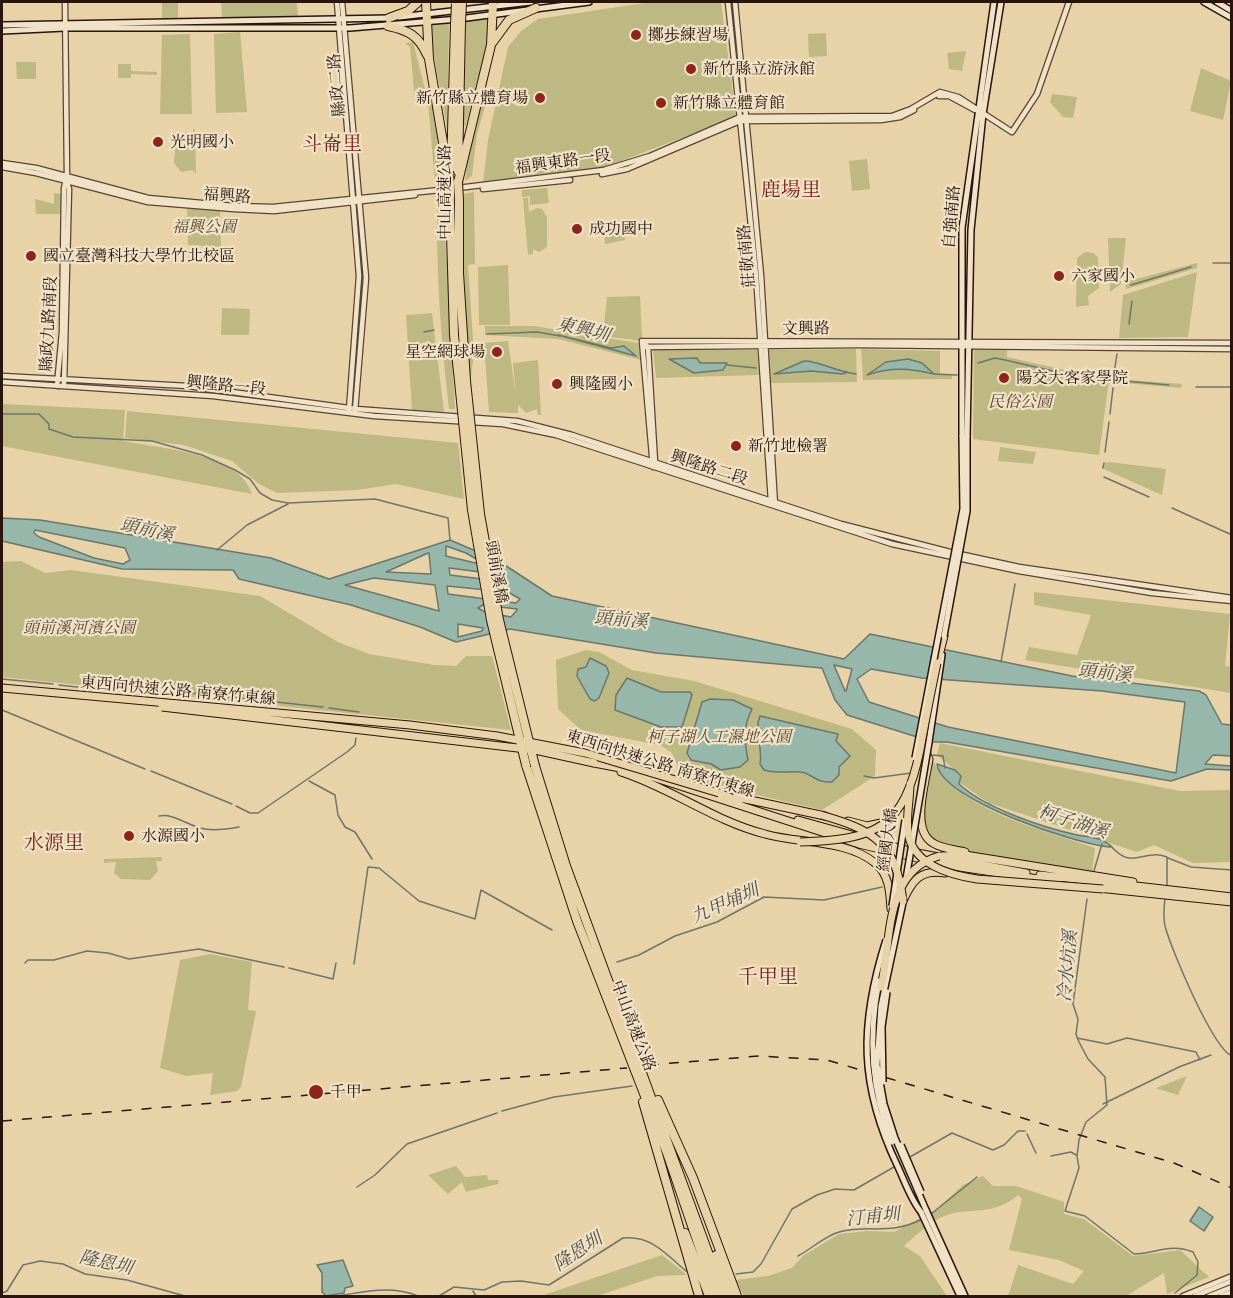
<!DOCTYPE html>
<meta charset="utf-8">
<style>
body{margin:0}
#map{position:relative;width:1233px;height:1298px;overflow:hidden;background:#e8d2a7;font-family:"Libre Caslon Text",serif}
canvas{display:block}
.frame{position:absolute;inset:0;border:3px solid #29150d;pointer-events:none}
</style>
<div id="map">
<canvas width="1233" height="1298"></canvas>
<div class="frame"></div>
</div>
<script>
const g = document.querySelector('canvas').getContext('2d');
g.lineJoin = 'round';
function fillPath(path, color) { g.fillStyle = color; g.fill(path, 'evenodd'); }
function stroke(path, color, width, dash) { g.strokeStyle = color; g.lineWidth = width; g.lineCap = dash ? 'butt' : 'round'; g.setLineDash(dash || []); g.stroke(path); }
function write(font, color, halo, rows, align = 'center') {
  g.font = font + ' "Libre Caslon Text","Noto Serif TC",serif'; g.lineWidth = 4.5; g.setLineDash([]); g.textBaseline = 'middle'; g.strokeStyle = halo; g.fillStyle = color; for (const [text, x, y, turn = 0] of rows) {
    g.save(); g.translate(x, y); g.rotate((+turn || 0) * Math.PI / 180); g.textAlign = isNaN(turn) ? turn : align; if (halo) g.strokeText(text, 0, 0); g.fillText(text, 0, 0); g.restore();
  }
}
const green = new Path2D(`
 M162,2h16v17h-16z
 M221,2h76l1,15 -76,1z
 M651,2h70l15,115 -133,51 -120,15 5,-43 20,-93 13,-16 17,-12z
 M489,18l-3,30 -20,76 -3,3 3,-106z
 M428,24h21l-2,104z
 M240,32l7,80 -31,1 -2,-79z
 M826,33l1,23 -18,1 -1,-23z
 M190,34l2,80h-32l2,-79z
 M413,42l15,59 -13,1 -5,-55 -5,-4z
 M966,51l-4,20 -13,-2 -2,-16z
 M16,62h20v17h-19z
 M118,64h13v7l26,1v3l-26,-1v4h-13z
 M1201,68l30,13 -8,39 -33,-9z
 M490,90l-13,44 -5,42 -7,5 6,-51 10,-35z
 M1052,94l25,3 -4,21 -10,-1 -13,-15z
 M434,98l7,46 1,39 -7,-1 -7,-79z
 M193,129h2l1,44 -4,-3 -11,2 -7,-9 2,-24 10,-7 7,2z
 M867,159l3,30 -18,2 -3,-30z
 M547,188l2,15 -19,2v-9l-8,1v-7z
 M474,192l1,72 -7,1 6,89 -4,29 -7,-113 1,-76z
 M54,193l7,1 -1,20h-24l-1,-15 19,5z
 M438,196l5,1 12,212h-6c-8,-71 -14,-141 -11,-213z
 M523,198h5l1,14 8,-4 5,1 5,8v30l-8,5 -6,-3v5l-5,1z
 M187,208l33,1 1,38 -33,-2z
 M624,224l1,16 -20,4 -1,-17z
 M1108,238h18l-5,46 -11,8z
 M1085,252l8,1 5,4 1,31 -11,8 1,9 -13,2 1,-49z
 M1197,263v5l-71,21 -1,-7z
 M508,265l2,60h-31l-1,-58z
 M1197,272l-9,65 -69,1 4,-43z
 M640,296l2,45 -39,-5 4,-39z
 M222,308l28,1 -1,26h-28z
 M432,313l12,99 -32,-1 -6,-96z
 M485,326h49l104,17 3,17 -83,-21 -73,-4z
 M508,341l8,54 -3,-32 25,-3 3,55h-3l-1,-6 -11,4 -8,-8v8l-29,-1 -5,-69z
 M974,347l33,1v9l102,23 -10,75 -126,-16z
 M856,349l1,33 -86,1 -2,-33z
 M861,349l79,2v24h12v4l-89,1z
 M653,350h104l2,25 -103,3z
 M1113,379l69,5 -1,4 -69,-6z
 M2,404l123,6 -2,31c35,7 118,12 129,53l-250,-48z
 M127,411l331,32 6,56 -68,-15 -39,6 -80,3 -18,-9 -27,-23 -48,-16 -59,-7z
 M1000,447l36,5 -3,12 -35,-3z
 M1109,462l57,7 -4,26 -58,-26 1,-6z
 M21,561l24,12 26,-3 189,26 78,46 31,12 65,11 22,1 10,-10h26l19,74 -509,-53v-115z
 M1034,592l196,22 -5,52 6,1v26l-206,-33 4,-13 48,8 14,-40 -57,-10z
 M586,650l13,2 33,18 62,11 158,48 24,21 -1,26 -53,34 -139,-32 -11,-25 -12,-8 -79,-15 -23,-21 -2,-49z
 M940,743l240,48 51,-1v72l-38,1 -39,-18 -17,7 -148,-49 -29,-20 1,-8 -24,-20z
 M933,760c24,51 112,70 162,88l-3,24 -92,-13 -57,-13 -16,-10 -5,-13z
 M162,857v4h-6l2,10 -8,9 -29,-1 -7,-6 2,-11 -12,1v-4z
 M210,954l42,8 -4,48 8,1 -15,76 -4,4 -27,4 3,-22 -27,3 -26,-8 20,-108z
 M1187,1076l-9,19 -23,-7h1z
 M456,1166l9,11 22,-2 1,5h11l-1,4 -32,8 -4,-10 -14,12 -20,-19z
 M983,1176l10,10h23l48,16v12l20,5 49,37 47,-6 29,27 -42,17 -3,-21 -38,23h-118l10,-31 55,19 11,-13 -25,-11 -50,-10 13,-51 -4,-4c-27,24 -53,9 -80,24 -12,7 -24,18 -34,27l16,10 27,40h-203l-8,-16 32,-4 24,-8 12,-13 35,-21 28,-3 27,1 42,-22 27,-25z
 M662,1255l25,20 -30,1 -60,20h-56z`);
const water = new Path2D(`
 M558,335l53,13 13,-2 12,10z
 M697,358l3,5h27l-4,7 -29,3 -25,-14z
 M908,359l14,4 12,11c-24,-6 -44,-7 -67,1l19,-13z
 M804,361c11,-1 30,9 43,11l-4,2 -32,-3 -37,3z
 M2,518l38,2 231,38 58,21 121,-39 47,20 55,36 292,63 26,-25 202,42 127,15 7,4 16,29 9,1v31l-18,-1 -8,9 26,2v4l-24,-1 -36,12 -224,-39h-14l-86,-27 -12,-15 -13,-32 -166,-15 -146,-24 -54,13 -36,-15 -69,-22 -112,-26 -6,-9 -111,-1 -120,-28zM35,530l90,18 5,12 -7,4 -29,-6 -55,-21 -5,-4zM446,546l20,7 22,13 -42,-10zM429,553l2,21 -45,-2 42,-19zM449,568l48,6 9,8 -56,-7zM374,578l61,7 4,26 -94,-26zM447,586l61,6 12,7 -4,4 -68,-9zM483,605l34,4v1l-6,7 -26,-5 -7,-4zM458,624l25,4 -1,3 -24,6zM834,665l18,4 -6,22h-1zM871,669l51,9 180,13 83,11 -9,71 -228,-46 -79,-25 -12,-23z
 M590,658l16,8 3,7 -10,25 -4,3 -5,-2 -13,-23 1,-7 8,-2z
 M627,678l34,14h29l2,3 -10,32h-21l-46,-17 1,-15z
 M710,699l23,1 19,9c-9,18 -8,31 -4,51l-8,7 -19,3 -10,-6 -20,-4 -4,-7 15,-51z
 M760,716l78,18 -2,7 14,15 -11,11v8l-7,7c-18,1 -21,-10 -32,-10 -13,-1 -22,2 -36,-2l-4,-6c3,-15 -6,-35 0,-48z
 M937,764l18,6 6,6 -2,8c26,24 82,43 118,51 10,2 29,3 34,12 -33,-2 -170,-47 -174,-83z
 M1199,1207l14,10 -9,14 -14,-10z
 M343,1260l10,26 -8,2 -1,5 -18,3 -4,-4v-19l-5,-8z`);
const stream = new Path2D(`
 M1213,263h19
 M1131,285l60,-18
 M1129,324l3,-23
 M424,332l10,-2
 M487,334l50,-2 23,4
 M978,363l17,-5 10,2 78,18 23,2
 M727,365l29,3
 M845,372l11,2
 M1114,373l3,-19
 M934,374l23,1
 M1125,381l44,4
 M1196,387h36
 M2,414h37l10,10v5l24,8 79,4 50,14 33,15 15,9 10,14 12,7 16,3 87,-4 73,19 2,22
 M1110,414l3,-26
 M1105,452l4,-30
 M1103,468l1,-5
 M1104,477l45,20
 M1172,508l60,27
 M217,550l30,-25 41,-21
 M1001,662l14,-78
 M2,679l51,5
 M106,684l217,23
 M59,685l45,5
 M329,708l30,4
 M2,710l143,59
 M930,752l2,3 11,1 2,12
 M151,771l81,33
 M864,776l10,2 37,-5
 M309,781l26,14 3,20 7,12 10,5 17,27
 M236,806l14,7h8l89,-61 8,-7 1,-7
 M159,816c16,-3 30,11 46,13 12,2 23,0 34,-2
 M1110,845c23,27 31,3 57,12v31
 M1168,858l23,9 41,3
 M1093,874l9,-30
 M1165,898c-1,9 -2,19 0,28 6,23 48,123 67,130
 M1087,899l-14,105 5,15 -2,15 3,8 9,17 17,18 2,28 -21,17 -7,18 -2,16 2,12 -14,43 20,5 49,38c23,-1 37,-11 59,-2l5,10 -1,13 -22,18
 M617,962l22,-7 36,-19 42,-14 47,-25 60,3 58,-13
 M25,963l3,-3h26l33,-9 21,2 21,6 70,-10 85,18
 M354,964l14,-97 11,1 40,33 56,18 6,-29 71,40
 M289,968l44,11 3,-16
 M1077,1038l30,6 20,-6 69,14 4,8
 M1103,1104l76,-37 32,-12
 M502,1111l52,-14 78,-11
 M1027,1134l9,19
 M1051,1156l20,-4 5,3
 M910,1157l42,-24 41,17 11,-5 14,-14h7
 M357,1187l18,-12 32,-31 90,-31
 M931,1214l46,-37
 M798,1256c13,-7 27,-20 41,-24 31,-8 51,4 83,-13
 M736,1274l17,-2 8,-8 31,-55 25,-14 18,-6 19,1 40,-23
 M473,1291l3,5
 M2,1293l5,-2 16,-26 17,-4 23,3 22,10 42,6 58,16
 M336,1296c29,-4 54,-11 82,0
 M439,1296l15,-9 30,3 18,-8 19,-1 28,4 74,-47c28,-3 43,16 63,33`);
const tertiary = new Path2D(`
 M337,2l22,274 -10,134
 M342,2l24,276 -11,133
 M728,2l28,273 15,226
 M735,2l26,273 14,230
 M939,96h10l26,14
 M2,163l34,5 112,30 86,8 39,1 177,-18
 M2,167l34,6 112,29 86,7 40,2 141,-16
 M602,174l25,-5 113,-48 141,-1 19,-3 14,-7
 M458,188l146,-18 46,-14 90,-39 152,-1 19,-7 29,-17 18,5 54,35 25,-38 32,-92
 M483,189l87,-9
 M642,341l590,2
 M642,341l6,6 7,115 -2,5z
 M643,347l215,-2 374,4
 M2,376l186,10 168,23 161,12 55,14 269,89 109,28 69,15 213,31
 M2,382l211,14 161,20 129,8 53,11 336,109 127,27 133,22 80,8
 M57,386l5,-54 2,-144 3,-12 -2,-174
 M64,386l5,-197 -2,-7
 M1183,1296l49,-20
 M1195,1296l37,-15
 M1209,1296l23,-9
 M1221,1296l11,-4`);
const secondary = new Path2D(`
 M1204,2l28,16
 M1217,2l15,9
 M399,17l132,-15
 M2,25l388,-7
 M2,31l63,-3h285l109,-9 130,-17
 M962,437v-209l32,-226
 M967,437l4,-207 12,-116 18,-112
 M929,742l13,-87
 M926,1210l39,86
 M921,1212l39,84`);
const trunk = new Path2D(`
 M937,663l7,-27
 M929,759c-3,22 -19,71 4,84 9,6 21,6 32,9
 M594,763l37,7 228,74 87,21 112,17
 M621,772c50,16 93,49 144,62 34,10 81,5 110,29 14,11 15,29 16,46
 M719,793l20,8
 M736,797l89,19
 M798,820l119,33 109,20
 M848,821l19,5 14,-3
 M942,856l23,-1 168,27
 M1040,875l192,22
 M1098,888l134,14
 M903,901c9,-21 18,-32 42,-28`);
const motorway = new Path2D(`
 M426,2l3,57 21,125
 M389,18l19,-7 10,-9
 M388,26c20,4 31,10 39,29
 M492,43l17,-23 27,-12
 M451,168l4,-144
 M458,171l3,-148
 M458,182l33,-137 2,-43
 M459,200v73l7,108
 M450,201l4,134 5,46
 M526,765l51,156 90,232 49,143
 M535,766l31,100 158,430
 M658,1100l35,78 44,118
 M643,1102l56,194
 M685,1233l24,63
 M716,1255l13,41`);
const rail = new Path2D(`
 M649,1065l110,-9 68,4 347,103 58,25
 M2,1121l625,-53`);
const secondaryBridge = new Path2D(`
 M944,636l23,-125v-74
 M915,758l48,-249 -1,-72
 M906,879l23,-137
 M904,898l-23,108 -4,59 7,39 11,34 31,72
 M892,906l13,-86
 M886,940c-27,85 -27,146 12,227 7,15 13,33 23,45
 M879,981c-11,55 -8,109 13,161
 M883,1082l-1,-55 5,-35
 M901,1145l20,47`);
const trunkBridge = new Path2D(`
 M2,688l408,37 87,11 88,17 134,40
 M162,707l373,43 59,13
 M910,784c0,14 -4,34 -2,47 3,33 42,44 69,48l126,10
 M821,815c53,15 75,28 82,86
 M800,842c76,-2 104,-14 120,-92 5,-29 11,-58 17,-87
 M881,987c11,-46 2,-115 58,-131`);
const motorwayBridge = new Path2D(`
 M461,23l1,-20
 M455,24l1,-20
 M458,182l1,18
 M450,184v17
 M459,381l13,129 19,110 35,145
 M466,381l14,133 19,106 36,146`);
const markers = [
 [636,35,6,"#8f2418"],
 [691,69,6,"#8f2418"],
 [540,98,6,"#8f2418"],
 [661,103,6,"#8f2418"],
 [158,142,6,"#8f2418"],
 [577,229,6,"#8f2418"],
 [31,256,6,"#8f2418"],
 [1059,276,6,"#8f2418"],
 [497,352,6,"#8f2418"],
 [1004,378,6,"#8f2418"],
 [557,384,6,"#8f2418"],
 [736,446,6,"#8f2418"],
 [129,836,6,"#8f2418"],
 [316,1092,8,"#8f2418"]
];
const poiNames = [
 ["擲歩練習場",648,35],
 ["新竹縣立游泳館",703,69],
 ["新竹縣立體育場",528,98,"right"],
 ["新竹縣立體育館",673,103],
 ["光明國小",170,142],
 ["成功國中",589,229],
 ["國立臺灣科技大學竹北校區",43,256],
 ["六家國小",1071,276],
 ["星空網球場",485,352,"right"],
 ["陽交大客家學院",1016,378],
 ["興隆國小",569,384],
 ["新竹地檢署",748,446],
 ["水源國小",141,836],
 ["千甲",330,1092]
];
const streetNames = [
 ["縣政二路",337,85,-95],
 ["福興東路一段",563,162,-8],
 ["中山高速公路",445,192,-90],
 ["福興路",227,196,4],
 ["自強南路",952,217,-85],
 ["莊敬南路",747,256,-95],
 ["縣政九路南段",49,324,-87],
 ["文興路",806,329,-1],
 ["興隆路一段",226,386,6],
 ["興隆路二段",709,468,18],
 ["頭前溪橋",496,572,80],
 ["東西向快速公路 南寮竹東線",178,691,5],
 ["東西向快速公路 南寮竹東線",660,764,17],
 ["經國大橋",888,840,-82],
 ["中山高速公路",633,1026,69]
];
const parkNames = [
 ["福興公園",204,227],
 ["民俗公園",1020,402],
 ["頭前溪河濱公園",79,628],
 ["柯子湖人工濕地公園",719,737]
];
const waterNames = [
 ["東興圳",583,330,14],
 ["頭前溪",147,530,13],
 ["頭前溪",621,620,5],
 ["頭前溪",1105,673,6],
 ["柯子湖溪",1073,822,18],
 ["九甲埔圳",725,904,-24],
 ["冷水坑溪",1068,966,-85],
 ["汀甫圳",873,1217,-6],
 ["隆恩圳",578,1252,-33],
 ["隆恩圳",106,1263,13]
];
const quarterNames = [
 ["斗崙里",332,144],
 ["鹿場里",791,190],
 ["水源里",54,843],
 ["千甲里",768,977]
];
fillPath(green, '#beb982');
fillPath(water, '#97b7ab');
stroke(water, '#6b766c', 1.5);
stroke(stream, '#6b766c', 1.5);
stroke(tertiary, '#594434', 7);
stroke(secondary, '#29150d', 8);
stroke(trunk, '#29150d', 9);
stroke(motorway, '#29150d', 10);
stroke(tertiary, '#f0e2c6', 4.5);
stroke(secondary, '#f0e2c6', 5);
stroke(trunk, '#e8d2a7', 7);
stroke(motorway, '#e8d2a7', 8);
stroke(rail, '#29150d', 1.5, [10, 10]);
stroke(secondaryBridge, '#29150d', 8, []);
stroke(trunkBridge, '#29150d', 9, []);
stroke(motorwayBridge, '#29150d', 10, []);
stroke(secondaryBridge, '#f0e2c6', 5);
stroke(trunkBridge, '#e8d2a7', 7);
stroke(motorwayBridge, '#e8d2a7', 8);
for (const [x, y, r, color] of markers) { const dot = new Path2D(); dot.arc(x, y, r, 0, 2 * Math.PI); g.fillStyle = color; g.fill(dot); stroke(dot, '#f0e2c6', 2); }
write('16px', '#29150d', '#f0e2c6', poiNames, 'left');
write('16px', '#29150d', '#f0e2c6', streetNames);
write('italic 16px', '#564630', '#f0e2c6', parkNames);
write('italic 18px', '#504e44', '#f0e2c6', waterNames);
write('20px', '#7a1f14', '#f0e2c6', quarterNames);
</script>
